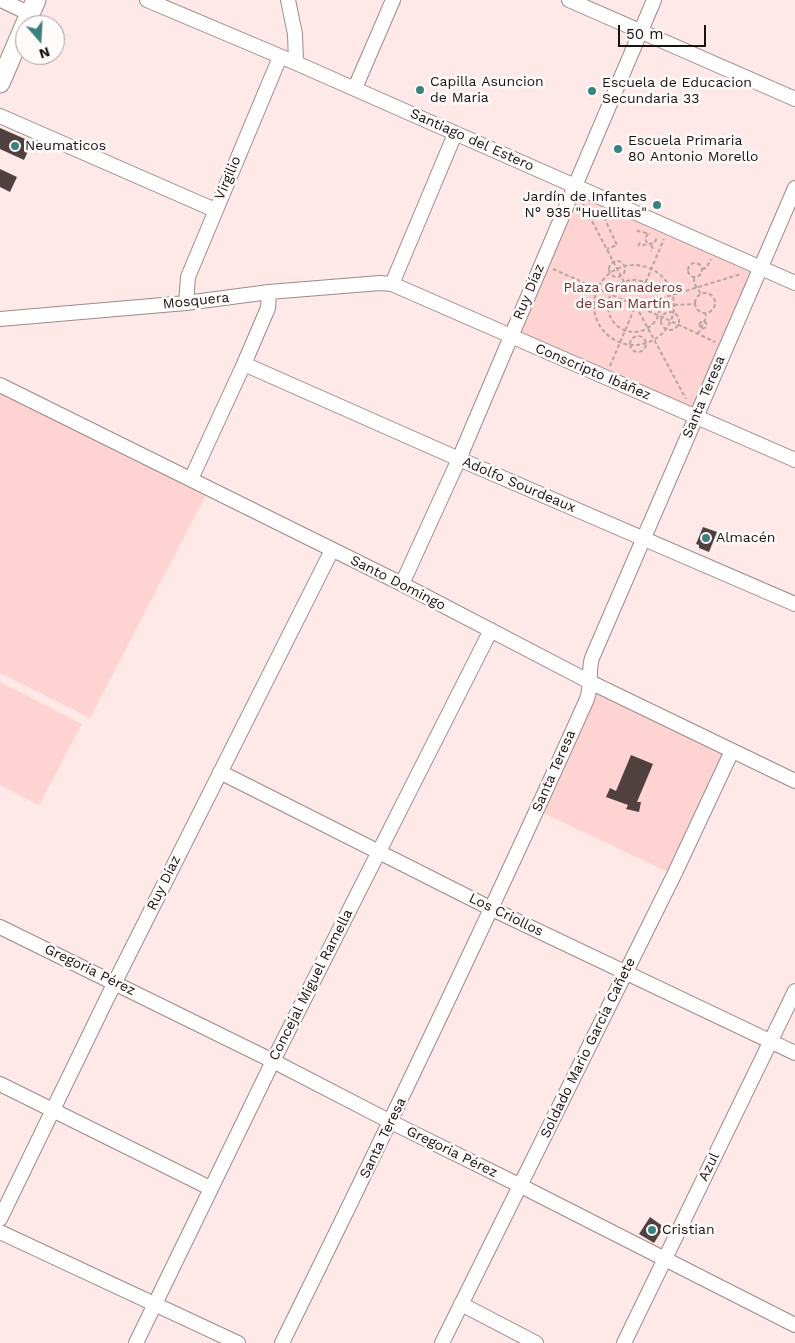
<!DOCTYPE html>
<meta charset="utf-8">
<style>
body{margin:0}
#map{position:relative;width:795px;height:1343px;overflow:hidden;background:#fee9e8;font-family:"Work Sans",sans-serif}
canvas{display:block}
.north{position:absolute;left:15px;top:15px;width:50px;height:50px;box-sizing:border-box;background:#fffbfb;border:1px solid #a39e9d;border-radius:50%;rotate:161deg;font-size:14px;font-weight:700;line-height:20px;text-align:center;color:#181211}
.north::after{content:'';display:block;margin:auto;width:18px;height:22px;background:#3a827d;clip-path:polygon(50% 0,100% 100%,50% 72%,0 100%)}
.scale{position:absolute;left:618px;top:25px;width:88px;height:22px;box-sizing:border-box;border:2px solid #181211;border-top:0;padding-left:6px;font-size:15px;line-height:18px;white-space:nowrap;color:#181211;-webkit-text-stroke:4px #fffbfb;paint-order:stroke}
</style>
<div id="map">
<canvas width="795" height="1343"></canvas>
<div class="north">N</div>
<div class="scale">50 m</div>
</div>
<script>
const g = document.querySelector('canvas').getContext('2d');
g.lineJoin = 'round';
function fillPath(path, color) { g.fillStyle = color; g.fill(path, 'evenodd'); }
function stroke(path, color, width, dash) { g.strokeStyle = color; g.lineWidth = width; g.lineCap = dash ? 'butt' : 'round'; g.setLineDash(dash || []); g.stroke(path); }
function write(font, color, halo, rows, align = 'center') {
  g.font = font + ' "Work Sans",sans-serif'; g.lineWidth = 5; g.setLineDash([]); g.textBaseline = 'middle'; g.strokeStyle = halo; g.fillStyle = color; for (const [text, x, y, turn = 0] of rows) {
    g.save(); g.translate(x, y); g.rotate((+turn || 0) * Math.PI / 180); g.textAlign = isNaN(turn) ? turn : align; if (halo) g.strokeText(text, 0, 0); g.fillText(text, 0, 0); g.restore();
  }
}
const green = new Path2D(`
 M575,185l186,83 -65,148 -186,-79z
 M0,390l209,99 -119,229 -90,-45z
 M0,682l82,42 -43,81 -39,-20z
 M590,682l142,69 -58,124 -137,-65z`);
const building = new Path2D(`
 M0,128l32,14 -8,18 -24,-11z
 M0,169l17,8 -7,15 -10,-5z
 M703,527l14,5 -8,20 -10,-4v-3l-3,-1z
 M631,755l22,9 -16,38h4l-2,10 -13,-3 2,-4 -22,-8 4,-9 6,3z
 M650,1217l14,10 -10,16 -15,-9z`);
const path = new Path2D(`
 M583,204l41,78
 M590,217l11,-6 16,34 -10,4
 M637,230l1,1 12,3
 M647,243l-2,-5 3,-4
 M651,245l2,4 -2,2
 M638,246l2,-3 3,2 11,-2 2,-3 -1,-4
 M609 269a8 8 0 1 1 16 0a8 8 0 1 1-16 0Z
 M688 270a7 7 0 1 1 14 0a7 7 0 1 1-14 0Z
 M594 305a40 40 0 1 1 80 0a40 40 0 1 1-80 0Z
 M553,269l109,48 53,25
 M702,269l4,-1 5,-9
 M694,278v5l7,11
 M608 306a26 26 0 1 1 52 0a26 26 0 1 1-52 0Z
 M695 303a10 10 0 1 1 20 0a10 10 0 1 1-20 0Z
 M674,305l21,-1
 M636,306l105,-32
 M636,306l50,93
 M661 321a9 9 0 1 1 18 0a9 9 0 1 1-18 0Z
 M699.5 325a3.5 3.5 0 1 1 7 0a3.5 3.5 0 1 1-7 0Z
 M698,334l7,-14 1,-6
 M630 344a8 8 0 1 1 16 0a8 8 0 1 1-16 0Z
 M610,366l54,-127`);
const street = new Path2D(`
 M1,0l29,14
 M147,0l149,63 499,220
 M288,0l7,34 1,29
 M569,0l226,99
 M355,88l38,-88
 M0,116l215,94
 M392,284l63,-150
 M186,303l2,-26 92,-220
 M0,319l186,-16 83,-11 111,-9 12,1 403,176
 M244,364l215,95 336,145
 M0,385l402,199 188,98 205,99
 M191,479l53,-115 24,-56 1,-16
 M402,584l57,-125 195,-459
 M220,772l272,137 303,144
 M0,927l273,134 118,61 130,64 274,139
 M0,1084l210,104
 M0,1219l115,-237 217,-432
 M0,1232l238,111
 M461,1304l75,39
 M136,1343l137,-282 218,-431
 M282,1343c105,-213 208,-427 305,-644 5,-14 1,-28 5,-41l203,-470
 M442,1343l232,-468 58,-124
 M624,1343l171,-352`);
const secondary = new Path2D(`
 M25,25l11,-25
 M0,83l25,-58`);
const markers = [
 [420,90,5,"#3a827d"],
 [592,91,5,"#3a827d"],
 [15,146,5,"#3a827d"],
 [618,149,5,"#3a827d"],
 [657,205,5,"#3a827d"],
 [706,538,5,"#3a827d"],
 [652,1230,5,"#3a827d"]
];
const poiNames = [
 ["Capilla Asuncion",430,82],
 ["de Maria",430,98],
 ["Escuela de Educacion",602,83],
 ["Secundaria 33",602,99],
 ["Escuela Primaria",628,141],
 ["80 Antonio Morello",628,157],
 ["Neumaticos",25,146],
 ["Jardín de Infantes",647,197,"right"],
 ["N° 935 \"Huellitas\"",647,213,"right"],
 ["Almacén",716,538],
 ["Cristian",662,1230]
];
const streetNames = [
 ["Santiago del Estero",472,140,24],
 ["Virgilio",228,178,-67],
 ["Ruy Díaz",529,292,-67],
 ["Mosquera",196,301,-6],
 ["Conscripto Ibáñez",593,372,23],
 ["Santa Teresa",704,397,-67],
 ["Adolfo Sourdeaux",519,485,23],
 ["Santo Domingo",398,583,27],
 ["Santa Teresa",554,771,-66],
 ["Ruy Díaz",164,883,-64],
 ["Los Criollos",506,915,26],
 ["Gregoria Pérez",90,970,26],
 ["Concejal Miguel Ramella",311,985,-63],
 ["Soldado Mario García Cañete",588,1048,-64],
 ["Santa Teresa",383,1138,-64],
 ["Gregoria Pérez",452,1152,26],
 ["Azul",709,1167,-64]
];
const parkNames = [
 ["Plaza Granaderos",623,288],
 ["de San Martín",623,304]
];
fillPath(green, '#fed3d2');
fillPath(building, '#50403f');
stroke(street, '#9d8a8a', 16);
stroke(secondary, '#9d8a8a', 21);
stroke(path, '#b5a5a4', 2, [4, 2.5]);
stroke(street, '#fff', 14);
stroke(secondary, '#fff', 19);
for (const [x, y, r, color] of markers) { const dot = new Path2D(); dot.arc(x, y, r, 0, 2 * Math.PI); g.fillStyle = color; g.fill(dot); stroke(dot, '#fffbfb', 2); }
write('14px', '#181211', '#fffbfb', poiNames, 'left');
write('14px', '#181211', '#fffbfb', streetNames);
write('14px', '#732d30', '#fffbfb', parkNames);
</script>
